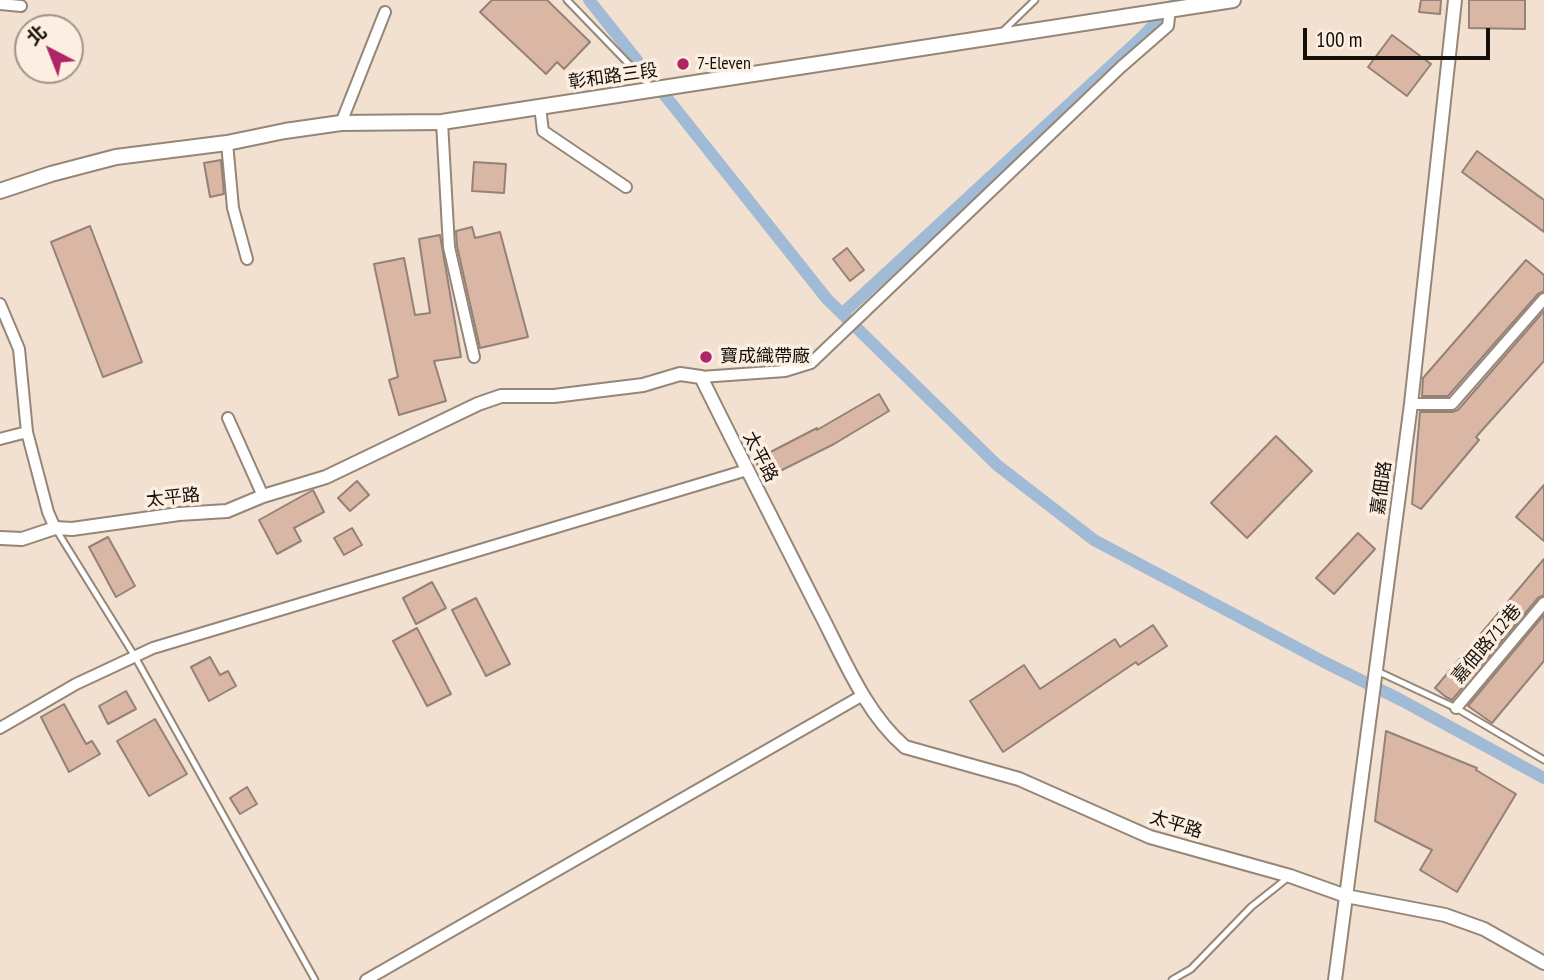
<!DOCTYPE html>
<meta charset="utf-8">
<style>
body{margin:0}
#map{position:relative;width:1544px;height:980px;overflow:hidden;background:#f2e0d1;font-family:"PT Sans Narrow","Noto Sans TC",sans-serif}
canvas{display:block}
.north{position:absolute;left:14px;top:14px;width:70px;height:70px;box-sizing:border-box;background:#fceee1;border:2px solid #a0958b;border-radius:50%;rotate:318deg;font-size:19px;font-weight:700;line-height:28px;text-align:center;color:#150f0a}
.north::after{content:'';display:block;margin:auto;width:24px;height:32px;background:#af2566;clip-path:polygon(50% 0,100% 100%,50% 72%,0 100%)}
.scale{position:absolute;left:1303px;top:28px;width:187px;height:32px;box-sizing:border-box;border:4px solid #150f0a;border-top:0;padding-left:9px;font-size:21px;line-height:24px;white-space:nowrap;color:#150f0a;-webkit-text-stroke:5px #fceee1;paint-order:stroke}
</style>
<div id="map">
<canvas width="1544" height="980"></canvas>
<div class="north">北</div>
<div class="scale">100 m</div>
</div>
<script>
const g = document.querySelector('canvas').getContext('2d');
g.lineJoin = 'round';
function stroke(path, color, width, dash) { g.strokeStyle = color; g.lineWidth = width; g.lineCap = dash ? 'butt' : 'round'; g.setLineDash(dash || []); g.stroke(path); }
function fillPath(path, color) { g.fillStyle = color; g.fill(path, 'evenodd'); }
function write(font, color, halo, rows, align = 'center') {
  g.font = font + ' "PT Sans Narrow","Noto Sans TC",sans-serif'; g.lineWidth = 7; g.setLineDash([]); g.textBaseline = 'middle'; g.strokeStyle = halo; g.fillStyle = color; for (const [text, x, y, turn = 0] of rows) {
    g.save(); g.translate(x, y); g.rotate((+turn || 0) * Math.PI / 180); g.textAlign = isNaN(turn) ? turn : align; if (halo) g.strokeText(text, 0, 0); g.fillText(text, 0, 0); g.restore();
  }
}
const canal = new Path2D(`
 M589,0l238,299 170,166 97,75 230,122 77,38 143,78
 M842,314l299,-276 37,-38`);
const building = new Path2D(`
 M492,0h55l43,42 -26,27 -7,-7 -11,12 -66,-62z
 M1421,0h20l-1,14 -21,-2z
 M1469,0h56v29l-56,-1z
 M1392,35l39,29 -24,32 -39,-29z
 M1477,151l67,49v32l-82,-60z
 M221,160l3,34 -14,3 -6,-34z
 M474,162l32,2 -2,29 -32,-2z
 M90,226l52,136 -39,15 -52,-135z
 M472,227l3,11 25,-6 28,105 -48,11 -23,-102 -1,-15z
 M440,235l21,122 -27,4 12,40 -47,14 -10,-35 9,-3 -24,-113 30,-6 11,57 15,-2 -11,-74z
 M847,248l17,22 -14,11 -17,-22z
 M1526,260l18,15v16l-6,3 -90,102h-26l1,-18z
 M1544,311v50l-68,76 3,3 -58,69 -9,-5 8,-92h32l6,-2z
 M879,394l10,17 -55,33 -70,35 -9,-19 62,-32v2z
 M1276,436l36,35 -65,67 -36,-35z
 M357,481l12,14 -19,16 -12,-13z
 M1544,485v56l-28,-24z
 M313,490l11,22 -30,16 7,13 -24,13 -18,-34z
 M352,528l10,17 -18,10 -10,-17z
 M1358,533l17,16 -41,45 -18,-16z
 M108,537l27,49 -19,11 -27,-50z
 M1544,559v36l-6,3 -86,102 -6,-3 -11,-9z
 M432,582l14,26 -30,16 -13,-26z
 M476,598l34,66 -24,12 -34,-66z
 M1544,615v46l-52,62 -24,-17z
 M1153,625l14,21 -29,19 -2,-3 -133,90 -33,-51 54,-36 16,24 75,-50 5,8z
 M417,628l34,66 -24,12 -34,-65z
 M210,657l10,18 8,-4 8,15 -27,15 -18,-34z
 M126,691l10,18 -28,15 -9,-18z
 M64,704l22,40 6,-3 8,13 -31,18 -28,-55z
 M155,719l32,55 -38,22 -32,-55z
 M1386,731l91,37 -1,2 40,24 -59,98 -37,-22 12,-20 -57,-29z
 M247,787l10,17 -17,10 -10,-16z`);
const service = new Path2D(`
 M567,0l85,88
 M1002,32l33,-32
 M57,531l77,124 181,325
 M1377,671l79,37 88,52
 M1172,980l19,-11 60,-62 39,-31`);
const minor = new Path2D(`
 M0,4l21,2
 M540,107l3,24 83,56
 M442,122l7,125 25,110
 M341,123l44,-111
 M227,143l6,65 14,51
 M0,304l19,45 8,83 21,80 7,16
 M701,377l84,-6 26,-8 310,-296 47,-41 2,-17
 M1411,404h41l92,-105
 M228,418l35,78
 M0,439l27,-7
 M1456,708l88,-105
 M0,728l76,-44 77,-36 594,-178
 M366,980l497,-285`);
const tertiary = new Path2D(`
 M0,538l22,1 33,-11 17,1 107,-15 48,-3 36,-15 63,-19 152,-73 23,-8h53l89,-11 37,-11 21,3c38,77 77,153 116,230 25,47 47,105 88,140l114,32 131,58 140,39 56,20 99,19 39,14 60,34
 M1335,980l76,-576 44,-404`);
const secondary = new Path2D(`
 M0,191l51,-17 65,-17 111,-14 58,-12 56,-8 101,-1 791,-122`);
const markers = [
 [683,64,7,"#af2566"],
 [706,357,7,"#af2566"]
];
const poiNames = [
 ["7-Eleven",697,64],
 ["寶成織帶廠",720,357]
];
const streetNames = [
 ["彰和路三段",613,77,-8],
 ["太平路",760,457,63],
 ["嘉佃路",1382,488,-82],
 ["太平路",173,498,-6],
 ["嘉佃路712巷",1487,644,-50],
 ["太平路",1176,825,17]
];
stroke(canal, '#a1bad5', 12);
fillPath(building, '#d9b7a4');
stroke(building, '#958177', 2);
stroke(service, '#958677', 9);
stroke(minor, '#958677', 14);
stroke(tertiary, '#958677', 16);
stroke(secondary, '#958677', 18);
stroke(service, '#fff', 5);
stroke(minor, '#fff', 10);
stroke(tertiary, '#fff', 12);
stroke(secondary, '#fff', 14);
for (const [x, y, r, color] of markers) { const dot = new Path2D(); dot.arc(x, y, r, 0, 2 * Math.PI); g.fillStyle = color; g.fill(dot); stroke(dot, '#fceee1', 2.5); }
write('18px', '#150f0a', '#fceee1', poiNames, 'left');
write('18px', '#150f0a', '#fceee1', streetNames);
</script>
